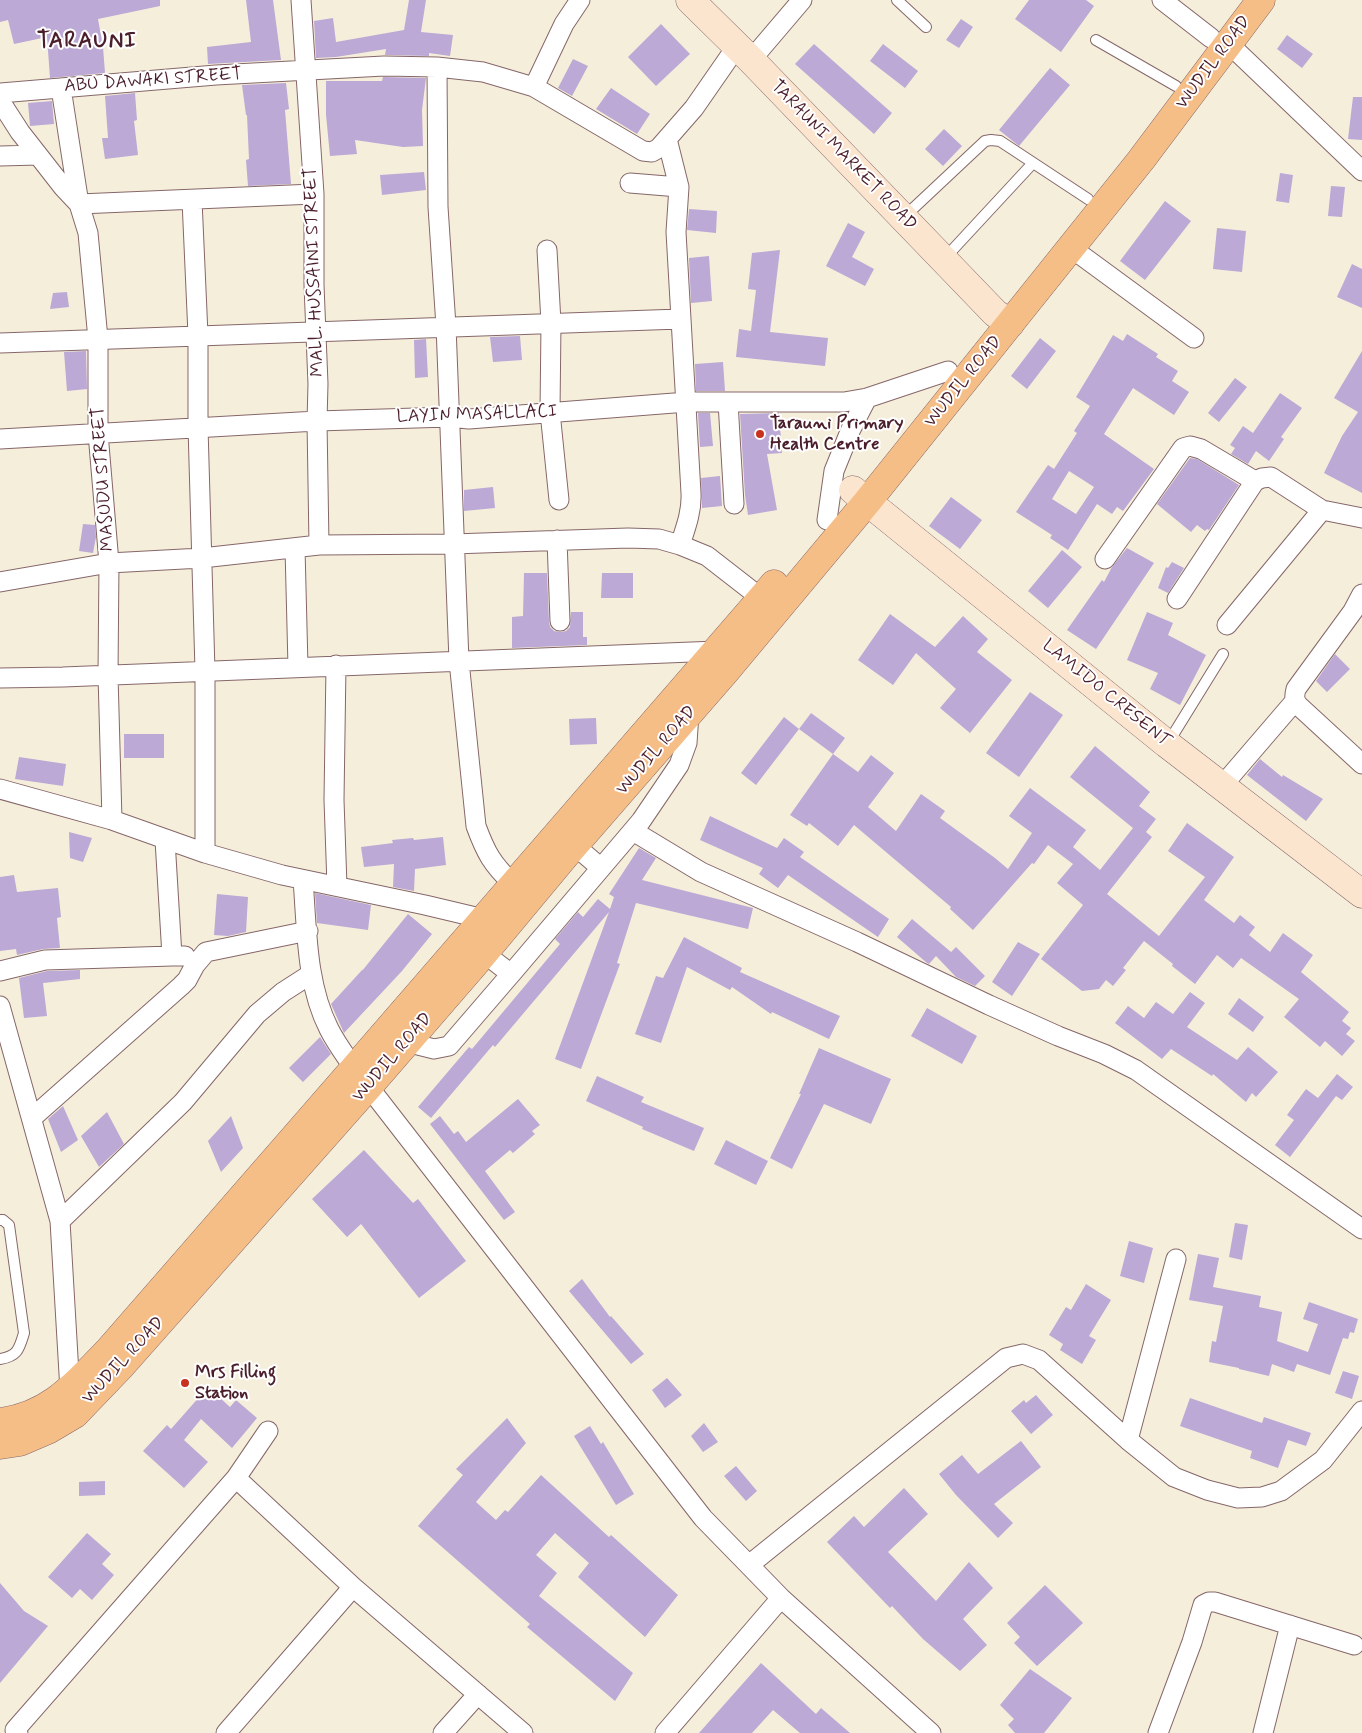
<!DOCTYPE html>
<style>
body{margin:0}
canvas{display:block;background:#f5eedb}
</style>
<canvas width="1362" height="1733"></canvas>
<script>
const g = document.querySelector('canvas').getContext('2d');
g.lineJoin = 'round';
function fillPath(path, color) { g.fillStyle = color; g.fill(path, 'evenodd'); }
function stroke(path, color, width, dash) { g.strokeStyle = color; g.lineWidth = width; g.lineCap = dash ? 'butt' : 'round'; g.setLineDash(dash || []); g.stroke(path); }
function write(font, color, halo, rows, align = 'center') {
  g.font = font + ' Mynerve,sans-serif'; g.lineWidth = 4; g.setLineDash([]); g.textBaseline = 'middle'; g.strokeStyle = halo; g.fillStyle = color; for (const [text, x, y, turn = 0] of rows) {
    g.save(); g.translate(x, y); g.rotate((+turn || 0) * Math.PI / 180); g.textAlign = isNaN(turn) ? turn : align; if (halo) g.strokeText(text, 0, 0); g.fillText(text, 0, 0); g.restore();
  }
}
const building = new Path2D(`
 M0,0h160v6l-62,13 5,28 2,26 -55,5 -3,-41 -33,7 -6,-24 -8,2z
 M246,0h27l8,60 -73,4 -1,-17 44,-5z
 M409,0h17l-5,32 32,3 -3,21 -21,-3v3l-44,-1 1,-6 -50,8 -20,1 -2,-37 19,-3 3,24 68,-12z
 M1029,0h57l8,6 -33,46 -46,-33z
 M961,19l12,8 -14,21 -13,-8z
 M661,24l29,30 -34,32 -28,-29z
 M1287,35l26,19 -11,14 -25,-19z
 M814,44l78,69 -18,21 -79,-70z
 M883,44l35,27 -13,17 -35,-27z
 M573,59l15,7 -16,30 -14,-8z
 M1050,68l20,17 -51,61 -20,-16z
 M383,77l43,1 -4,32 1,36 -20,1 -48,-7 2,14 -27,2 -4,-41v-34h56z
 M286,83l3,26 -4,1 6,74 -43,2 -2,-26 3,-1 -2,-44h-1l-4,-30z
 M611,88l39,26 -13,20 -41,-25z
 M135,93l2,27 -3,1 4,34 -33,4 -3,-21h6l-3,-42z
 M1353,97h9v43l-14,-1z
 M52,101l2,23 -24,2 -2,-23z
 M944,129l18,17 -19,20 -18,-17z
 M424,172l2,18 -44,5 -2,-20z
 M1280,173l13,2 -4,28 -13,-2z
 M1331,186l14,1 -3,30 -14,-1z
 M1165,201l26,20 -46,59 -25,-19z
 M689,209l28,2 -1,22 -29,-3z
 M848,223l17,9 -13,25 22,12 -9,17 -39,-20z
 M1217,228l29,3 -4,41 -29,-3z
 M780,250l-10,82 58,6 -3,28 -89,-9 3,-28 12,2 5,-41 -8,-1 4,-36z
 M709,256l3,45 -21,2 -2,-45z
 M1352,264l10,5v39l-25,-11z
 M67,292l2,15 -19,2 3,-16z
 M1127,334l31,20 -2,3 22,14 -6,10 17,11 -15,23 -41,-27 -29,46 50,35 -31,42 -6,-4 -5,7 -15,-10 -29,46 -18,-12 2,-3 -36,-23 32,-47 6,4 23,-36 -3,-2 16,-25 -14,-9 26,-43 11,-19 10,6zM1069,471l25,16 -18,27 -24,-15z
 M520,336l2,24 -29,2 -3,-25z
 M1040,338l16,13 -29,38 -16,-13z
 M426,339l2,38 -13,1 -1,-38z
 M86,351l1,38 -20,2 -3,-39z
 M1362,351v142l-38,-20 18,-37 16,-24 -24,-14z
 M723,362l2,29h-29l-1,-27z
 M1235,378l12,9 -28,35 -11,-9z
 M1280,393l22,15 -21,29 3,2 -15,22 -13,-10 -8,13 -17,-10 4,-6 -5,-3 13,-19 10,7z
 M698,413h12l3,33 -13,1z
 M779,413l3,40 -15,1 10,56 -29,5 -3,-20 -5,-81z
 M1190,458l7,1 42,26 -30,45 -2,-1 -2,2 -8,-6 -6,7 -34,-28z
 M720,476l2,30 -20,2 -1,-30z
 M493,487l2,21 -31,3v-21z
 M951,497l31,23 -22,29 -31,-23z
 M83,524l12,1 1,12 -3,16 -14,-2z
 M1127,548l27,15 -58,86 -29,-19 35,-50 2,2 8,-15z
 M1062,550l20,17 -34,41 -20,-17z
 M1172,562l12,6 -16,25 -10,-5 8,-21 2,1z
 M524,573h23l2,48 1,6 4,4 7,1 5,-1 4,-4 1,-15h12v25h4v8l-75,3v-31l11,-1z
 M602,573h31v25h-32z
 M1147,612l26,11 -5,12 38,20 -26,50 -30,-16 8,-16 -31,-13z
 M890,614l45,33 28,-31 25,23 -11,13 35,28 -42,53 -30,-25 16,-19 -40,-36 -23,32 -35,-25z
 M1335,654l15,15 -23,23 -11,-11z
 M1030,692l33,23 -44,62 -33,-24z
 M811,713l34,25 -12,16 -34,-25z
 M784,717l15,12 -43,56 -15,-12z
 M596,718l1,26 -27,1 -1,-26z
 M124,734h40v24h-40z
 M1095,746l55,46 -11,14 17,13 -10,13 6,5 -45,57 52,42 46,-59 -37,-26 19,-28 47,34 -30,43 30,23 6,-8 15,12 -6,8 21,17 13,-19 30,22 -12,17 48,40 -7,9 9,7 -5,6 9,7 -13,15 -17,-15 -5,6 -36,-30 15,-18 -58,-41 -8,10 -16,-13 -22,29 -23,-18 1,-2 -29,-23 -21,27 3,2 -13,16 -7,-6 -7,9 -17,2 -41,-32 42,-54 -26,-22 16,-19 -25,-19 -14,19 -2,-1 -59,67 -23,-21 1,-2 -97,-82 -16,21 -29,-23 -2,3 -17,-11 43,-61 25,18 13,-17 23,18 -26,34 28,24 25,-37 24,17 -5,7 55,40 13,11 24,-36 -23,-17 21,-28 56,42 -13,17 27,23 33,-42 -63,-51z
 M19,757l47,7 -3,22 -48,-7z
 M1260,759l22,18 1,-2 40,24 -17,22 -59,-46z
 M710,816l67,32 7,-10 20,14 -4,5 89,62 -11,18 -90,-62 -10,13 -19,-14 4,-6 -63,-28z
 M69,832l23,6 -9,24 -13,-4z
 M443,837l3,28 -31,4 -1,22 -21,-4 1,-23 -30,3 -3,-20 32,-4 -1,-3 21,-2 1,2z
 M639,848l17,10 -14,22 111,28 -5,21 -112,-26 -19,60 3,1 -39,105 -26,-10 54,-147 -114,135 -2,-2 -62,73 -13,-11 51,-60 3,2 88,-105 -5,-5 23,-27 5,5 15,-18 12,10 4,-12 -5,-3z
 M14,875l3,17 41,-4 3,29 -4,1 3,30 -17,1 -26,6 -1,-6 -16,2v-74z
 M315,893l56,12 -3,25 -51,-7z
 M217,894l31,3 -2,35 -18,4 -14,-1z
 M408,914l24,20 -30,37 -58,62 -13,-29 32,-35 -1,2z
 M912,919l39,33 5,-5 29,29 -10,10 -19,-9 -20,-21 -7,8 -2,-1 -30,-26z
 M684,937l58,31 -2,4 100,44 -11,23 -57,-27 -1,2 -39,-27 -2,3 -43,-23 -26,76 -26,-9 21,-58 7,2z
 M1018,942l22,12 -28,42 -20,-14z
 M80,970v9l-37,4 4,33 -23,2 -5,-40 28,-7z
 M1190,992l15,11 -18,24 50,33 11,-13 30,25 -22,25 -4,-4 -6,9 -33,-28 -1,2 -41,-27 -9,10 -47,-36 13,-17 16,12 12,-16 17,12z
 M1239,998l25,19 -11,15 -25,-18z
 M927,1008l50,28 -15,28 -51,-28z
 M320,1037l11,17 -28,28 -14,-14z
 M819,1048l72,31 -20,45 -47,-20 -32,65 -22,-11 31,-64h-2z
 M1337,1074l16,13 -11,13 -6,-4 -46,61 -15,-12 19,-25 -7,-5 19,-26 12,9z
 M597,1076l47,21 -3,5 63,26 -10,23 -52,-22 1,-2 -57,-26z
 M518,1099l22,26 -8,6 3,3 -22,19 -3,-3 -25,21 30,41 -11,8 -74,-96 10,-8 14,18 4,-3 8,11z
 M63,1106l15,34 -17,12 -13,-33z
 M107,1112l17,32 -25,23 -18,-31z
 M231,1116l12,32 -22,24 -13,-31z
 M726,1140l42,21 -12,24 -42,-21z
 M364,1150l49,53 5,-4 48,62 -47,37 -58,-74 -14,13 -35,-38z
 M1235,1223l13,2 -6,35 -13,-3z
 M1129,1241l24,7 -9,35 -24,-7z
 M1198,1254l21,4 -6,29 48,9 -2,11 23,5 -5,29 31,11 10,-28 -15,-5 6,-17 49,17 -4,14 -4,-1 -2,7 -5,-1 -13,37 -33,-11 -3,8 -22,-8 -3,12 -30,-7v-1l-30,-6 3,-21 4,1 7,-36 -34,-6z
 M582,1279l28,38 1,-1 33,38 -13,10 -62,-73z
 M1086,1284l25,16 -22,36 7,4 -14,24 -22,-14 3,-6 -14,-9 17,-28 5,3z
 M1343,1371l16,5 -7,23 -17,-6z
 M667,1378l15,17 -17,13 -13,-18z
 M208,1387l22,20 6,-7 21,18 -25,30 -31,-29 -17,21 24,22 -24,26 -41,-37 24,-26 4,4z
 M1036,1395l17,20 -22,19 -20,-23 13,-11 2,3z
 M1190,1398l72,25 2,-6 47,16 -5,13 -18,-6 -10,28 -28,-10 2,-7 -72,-25z
 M507,1418l19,25 -50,59 20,18 9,-10 3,2 33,-37 68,62 2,-2 67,60 -33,42 -67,-60 11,-14 -34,-30 -19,22 21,18 -18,23 94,77 -18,28 -88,-74 3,-3 -112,-98 45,-51 -7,-6z
 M704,1423l14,19 -15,10 -12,-16z
 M590,1426l11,18 2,-2 31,52 -18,11 -42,-69z
 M1021,1441l20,26 -47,37 19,19 -15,15 -42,-43 -17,-21 23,-19 16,19z
 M736,1466l21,25 -11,10 -22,-25z
 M105,1481v14l-26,1v-14z
 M904,1488l24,26 -40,38 48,49 33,-39 24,26 -30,31 24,26 -27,26 -37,-32 -31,-33 -2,2 -63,-66 27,-26 10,11z
 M87,1533l24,21 -9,10 12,11 -22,25 -12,-11 -8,9 -24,-21z
 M0,1583l24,28 24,15 -48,57z
 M1045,1585l38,38 -46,43 -23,-23 6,-6 -13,-14z
 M761,1663l55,51 5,-6 29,25h-50l-27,-23 -21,23h-53z
 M1030,1669l42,29 -28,35h-29l-7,-8 6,-6 -14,-14z`);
const lane = new Path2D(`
 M897,0l29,27
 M1096,40l80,46
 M904,217l81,-76 6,-1 9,1 88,58
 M944,259l89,-96
 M1168,743l55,-89
 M0,1220h3l6,5 15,108c-5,16 -6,23 -24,26`);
const street = new Path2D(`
 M301,0l13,194v91l4,99 -1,37 2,124
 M1162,0l49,38
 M1229,44l133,127
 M751,60l51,-60
 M437,67l1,140 8,119 13,335 17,165c10,27 16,38 37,58
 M534,87l30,-63 16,-24
 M61,88l18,116 235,-10
 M0,93l216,-18 168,-9 53,1 46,5 51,15 109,64 9,1 7,-4 35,-40 43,-62
 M0,101l20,31 18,23 -38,1
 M667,139l12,48 -3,45 15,261c1,18 -5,34 -11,52
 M38,155l25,32 16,17 9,29 10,106v94l11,130 -1,112 4,145
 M630,183l49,4
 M192,200l6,135v92l7,244v182
 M1070,247l124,91
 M547,250l4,73 -1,89 9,88
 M0,343l680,-24
 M728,402l6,102
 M0,439l317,-18 132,-4 20,2 218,-17h157l23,-4 81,-27
 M827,520l7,-49 17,-42 16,-31
 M557,540l3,81
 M295,548l3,119
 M1105,559l78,-111 7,-2 11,3 54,32
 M0,582l109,-19 93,-5 117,-13 134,-1 175,-6 31,1 21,6 27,11 54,42
 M1362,594l-9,17 -57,78c-2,8 -2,11 3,17l63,58
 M1177,599l78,-118 7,-3 9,-1 51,33 40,8
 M1227,625l95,-115
 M336,665l-2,135 3,86
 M0,678l63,-1 654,-26
 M1222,786l73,-85
 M0,789l112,31 93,33 77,22 143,30 59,14
 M633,831l68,41 156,70 132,63 69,31 46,18 32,16 226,159
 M165,840l7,116h13
 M574,845l27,23
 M303,880c4,49 3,104 26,149 7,14 16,26 25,39l349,450 78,80 150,135
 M484,953l27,21 130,-153 38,-56 8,-22 2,-30
 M0,971l45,-11 127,-4
 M0,1006l60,215 10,170
 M406,1042l28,7 15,-3 62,-72
 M32,1118l149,-132 6,-6 8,-15 11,-13 102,-21
 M60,1221l123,-119 74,-88 26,-22 28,-18
 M1128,1440l48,-181
 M236,1478l117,109
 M749,1565l257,-207 17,-4 16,6 89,80 46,37 33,13 31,8 24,-1 19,-6 42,-31 39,-49
 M18,1733l-3,-3 221,-252 32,-47
 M226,1733l127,-146 170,146
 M443,1733l35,-39
 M665,1733l116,-135
 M1158,1733l34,-91 11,-37 6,-3h6l139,43
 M1263,1733l27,-108`);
const secondary = new Path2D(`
 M690,0l61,60 244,253 15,11
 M853,490l314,254 195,150`);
const primary = new Path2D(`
 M0,1422c50,-6 76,-38 109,-72 222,-255 445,-510 665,-766
 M0,1445l20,-3 28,-12 27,-16 47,-49 247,-279 115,-133 80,-96 161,-185 142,-170 274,-342 120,-160`);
const markers = [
 [760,434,5,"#c8321e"],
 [185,1383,5,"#c8321e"]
];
const streetNames = [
 ["WUDIL ROAD",1214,63,-53],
 ["ABU DAWAKI STREET",153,81,-4],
 ["TARAUNI MARKET ROAD",843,156,46],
 ["MALL. HUSSAINI STREET",315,272,-92],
 ["WUDIL ROAD",964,382,-51],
 ["LAYIN MASALLACI",477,415,-2],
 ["MASUDU STREET",104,479,-94],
 ["LAMIDO CRESENT",1106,694,39],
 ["WUDIL ROAD",657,751,-49],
 ["WUDIL ROAD",393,1058,-49],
 ["WUDIL ROAD",124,1361,-47]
];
const poiNames = [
 ["Tarauni Primary",770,424],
 ["Health Centre",770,445],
 ["Mrs Filling",195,1373],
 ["Station",195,1394]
];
const districtNames = [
 ["TARAUNI",87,42]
];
fillPath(building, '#bca9d6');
stroke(lane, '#866769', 12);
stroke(street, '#866769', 21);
stroke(secondary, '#866769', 29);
stroke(primary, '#866769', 29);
stroke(lane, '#fff', 10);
stroke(street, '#fff', 19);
stroke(secondary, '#fbe5cf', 28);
stroke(primary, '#f6be87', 28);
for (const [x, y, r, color] of markers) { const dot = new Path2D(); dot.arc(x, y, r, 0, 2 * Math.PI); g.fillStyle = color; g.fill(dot); stroke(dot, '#fff', 2); }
write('18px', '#4a1f2b', '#fff', streetNames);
write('bold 18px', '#4a1f2b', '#fff', poiNames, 'left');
g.letterSpacing = '1px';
write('bold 22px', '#4a1f2b', '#fff', districtNames);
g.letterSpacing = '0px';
</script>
